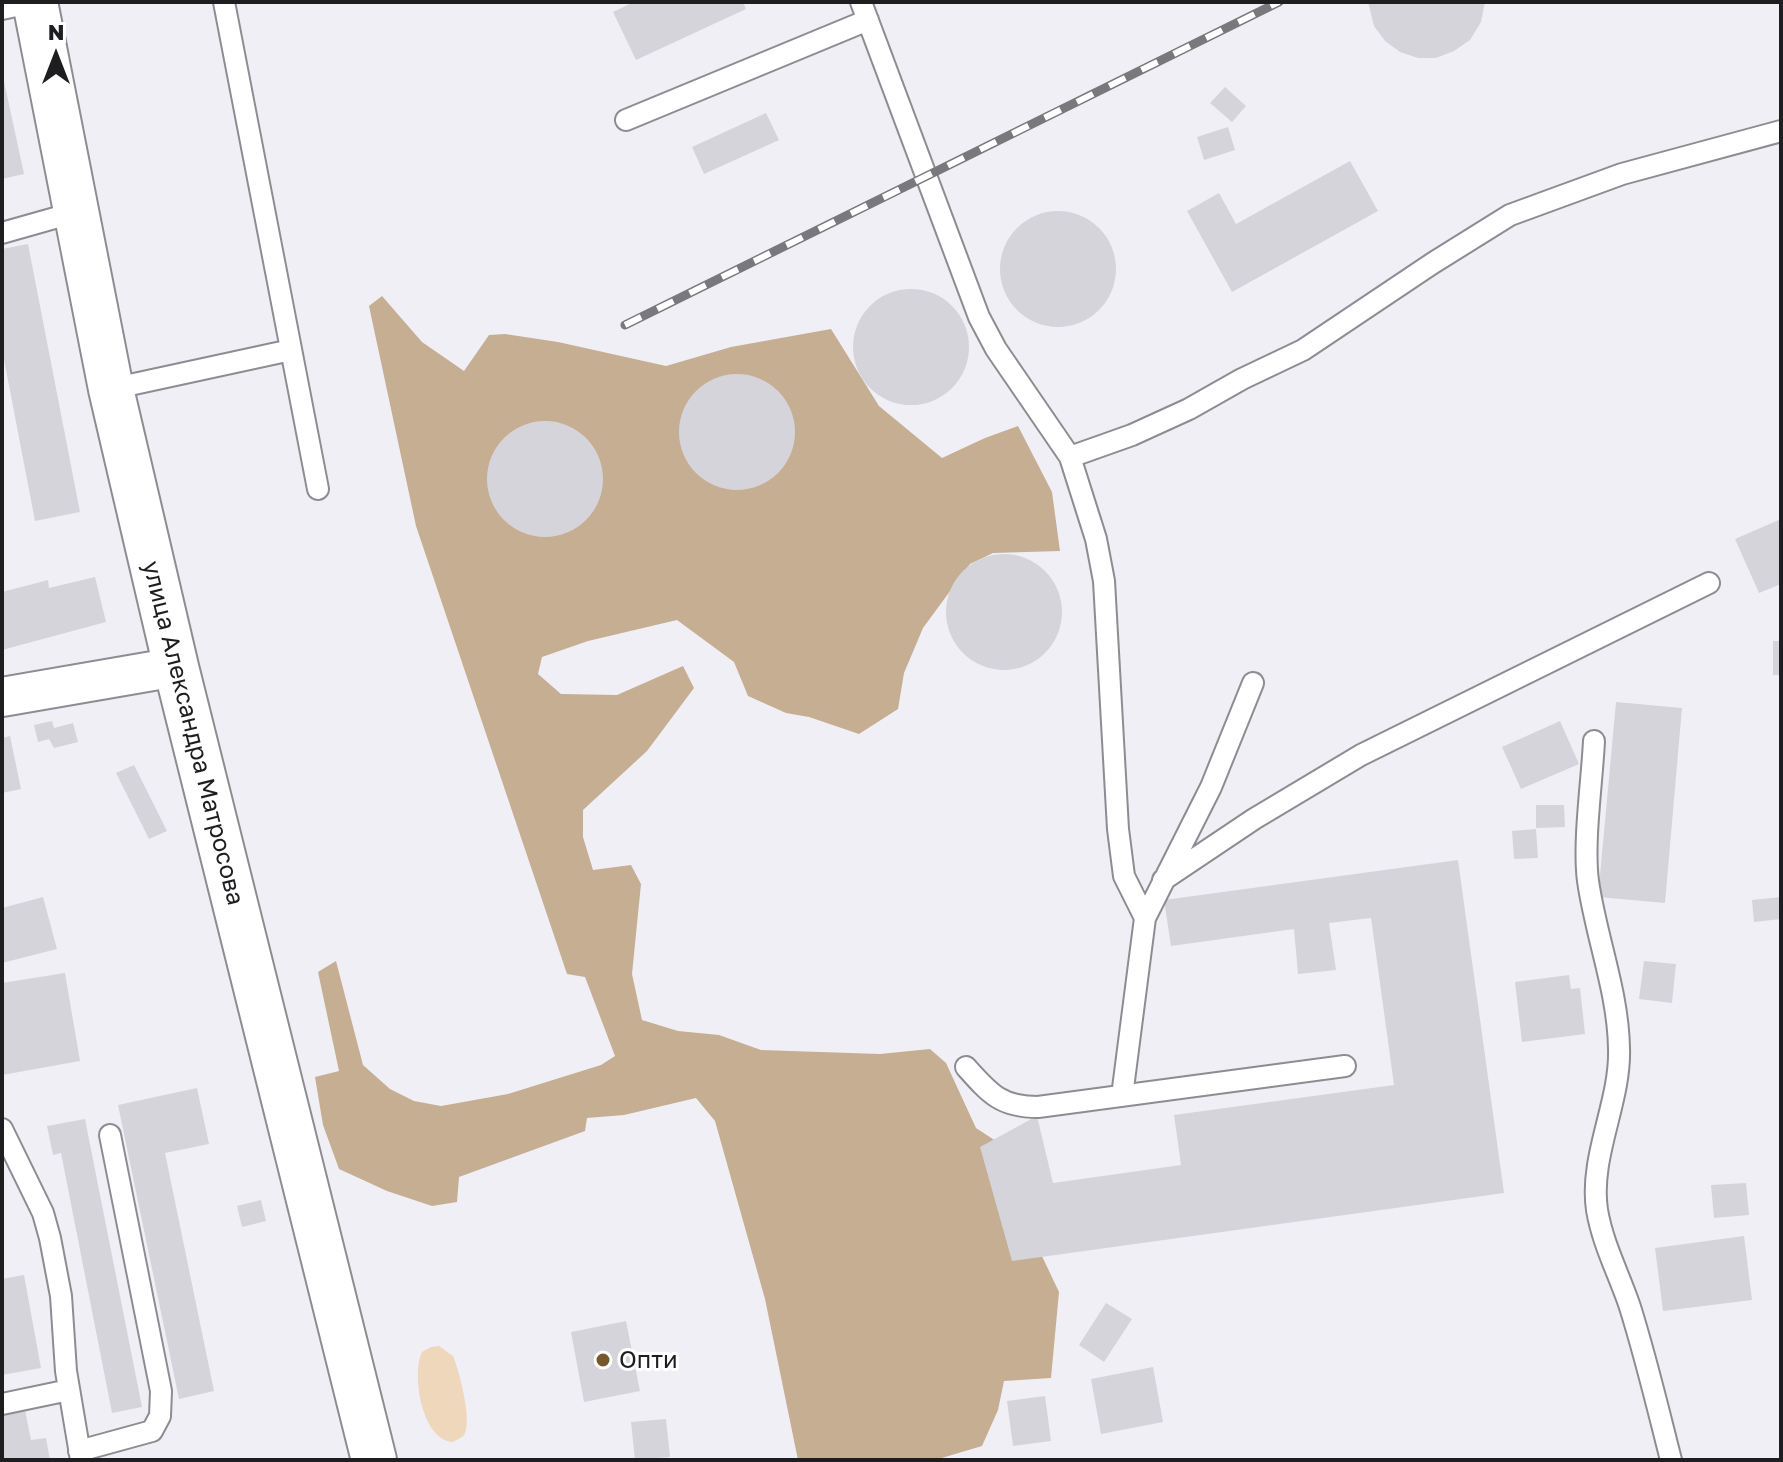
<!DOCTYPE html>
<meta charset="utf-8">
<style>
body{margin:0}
#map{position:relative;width:1783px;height:1462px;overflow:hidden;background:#f1eff6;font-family:"Golos Text",sans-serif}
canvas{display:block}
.frame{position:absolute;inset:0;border:4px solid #1e1d20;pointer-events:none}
.north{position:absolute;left:16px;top:16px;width:80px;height:80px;-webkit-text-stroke:6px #fff;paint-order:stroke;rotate:0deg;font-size:22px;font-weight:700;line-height:32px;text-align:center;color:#1e1d20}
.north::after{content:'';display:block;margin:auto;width:28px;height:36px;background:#1e1d20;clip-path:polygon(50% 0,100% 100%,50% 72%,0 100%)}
</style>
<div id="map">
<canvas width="1783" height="1462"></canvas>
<div class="frame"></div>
<div class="north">N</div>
</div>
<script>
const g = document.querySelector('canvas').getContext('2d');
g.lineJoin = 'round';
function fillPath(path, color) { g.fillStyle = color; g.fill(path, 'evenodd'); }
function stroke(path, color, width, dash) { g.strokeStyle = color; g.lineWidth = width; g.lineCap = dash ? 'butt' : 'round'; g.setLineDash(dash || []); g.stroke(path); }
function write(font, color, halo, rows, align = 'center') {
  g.font = font + ' "Golos Text",sans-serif'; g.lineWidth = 6; g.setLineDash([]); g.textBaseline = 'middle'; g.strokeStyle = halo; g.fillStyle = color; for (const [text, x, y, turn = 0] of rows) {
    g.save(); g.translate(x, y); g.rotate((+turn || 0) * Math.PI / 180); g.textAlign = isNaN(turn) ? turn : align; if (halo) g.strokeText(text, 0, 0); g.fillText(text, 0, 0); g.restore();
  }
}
const green = new Path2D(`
 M439,1346l14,10c6,14 20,67 11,79 -2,3 -8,5 -11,7 -31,-1 -42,-68 -31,-90l9,-5z`);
const forest = new Path2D(`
 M382,296l40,46 42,29 25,-36 16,-1 53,8 108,24 65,-19 100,-18 48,77 63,52 43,-20 33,-12 34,66 8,59 -67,2 -23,11 -47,64 -19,45 -6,36 -39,25 -50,-17 -23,-4 -38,-17 -14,-34 -57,-42 -89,21 -46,16 -4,17 23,20 56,1 66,-29 11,22 -47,63 -64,59v27l10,33 38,-5 10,19 -9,90 10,46 36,11 41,4 42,15 119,4 50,-5 16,14 30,65 32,21 13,63 38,80 -8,86 -47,3 -6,29 -16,36 -47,14h-137l-33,-161 -50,-178 -19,-23 -72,17 -37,3 -2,13 -126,46 -2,25 -25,4 -45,-15 -48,-22 -16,-44 -8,-48 24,-6 -21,-99 18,-11 27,104 27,24 24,12 27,5 67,-12 93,-29 14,-9 -30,-79 -18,-3 -151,-448 -47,-220z`);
const building = new Path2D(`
 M634,2h109l3,7 -110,51 -23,-48z
 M1368,2h117l-4,20 -11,18 -16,11 -18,7h-18l-18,-6 -15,-11 -11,-15z
 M2,72l22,102 -22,5z
 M1225,87l21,19 -14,16 -22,-19z
 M766,113l13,27 -75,34 -12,-27z
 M1228,127l7,23 -31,10 -7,-23z
 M1350,161l28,50 -146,81 -45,-81 32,-18 17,31z
 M1000 269a58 58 0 1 1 116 0a58 58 0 1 1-116 0Z
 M28,244l52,268 -45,9 -33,-172v-100z
 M853 347a58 58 0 1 1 116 0a58 58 0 1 1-116 0Z
 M679 432a58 58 0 1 1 116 0a58 58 0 1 1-116 0Z
 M487 479a58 58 0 1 1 116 0a58 58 0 1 1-116 0Z
 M1781,519v65l-22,9 -24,-54z
 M946 612a58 58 0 1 1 116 0a58 58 0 1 1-116 0Z
 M95,577l11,45 -104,28v-58l46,-12 1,8z
 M1773,641h8v34h-8z
 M1616,702l66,6 -17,195 -67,-6z
 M52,721l2,7 19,-5 5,19 -24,6 -5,-9 -11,3 -4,-17z
 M1560,721l19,43 -58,25 -19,-42z
 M10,736l11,53 -19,4v-55z
 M134,765l33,66 -18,8 -33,-66z
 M1536,805h28l1,22 -29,1z
 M1536,829l2,29 -24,1 -2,-28z
 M1458,860l46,333 -492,68 -32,-114 57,-31 16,67 128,-18 -7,-50 220,-30 -23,-167 -42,5 7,47 -38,4 -4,-45 -123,17 -7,-46z
 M43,897l14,52 -55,14v-55z
 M1781,897v22l-27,3 -2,-22z
 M1644,961l32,3 -4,39 -33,-4z
 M65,973l15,88 -78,14v-92z
 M1569,975l2,14 9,-1 5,46 -63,8 -7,-60z
 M197,1088l12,56 -44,9 49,238 -35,8 -61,-294z
 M85,1119l57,288 -30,6 -51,-260 -8,2 -6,-29z
 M1746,1183l3,32 -35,3 -3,-33z
 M261,1200l5,21 -24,6 -5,-21z
 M1744,1236l8,64 -89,11 -8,-63z
 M24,1275l17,93 -39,7v-34h2l-2,-62z
 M1106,1303l26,16 -28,43 -25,-17z
 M626,1321l14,70 -56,11 -13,-70z
 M1153,1367l10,55 -62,12 -10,-55z
 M1045,1396l6,45 -38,5 -6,-45z
 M25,1410l6,30 15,-2 4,22h-48v-46z
 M666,1419l4,38 -35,3 -4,-38z`);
const service = new Path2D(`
 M224,2l94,487
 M861,2l118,315 17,32 74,108 62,-22 57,-26 53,-30 61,-29 130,-87 77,-48 112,-41 159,-43
 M2,9l32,-7
 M626,120l242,-100
 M2,233l74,-21
 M111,389l180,-39
 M1070,457l26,82 8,42 14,248 6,47 21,42
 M1594,741c-2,41 -11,101 -6,140 8,56 30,110 31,167 2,54 -30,108 -22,162 6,35 22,64 33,97 16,51 28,102 41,153
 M1163,880l91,-61 107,-64 348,-172
 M966,1067c24,27 35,40 72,40l307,-41
 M1122,1096l23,-178 66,-131 42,-104
 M2,1129l41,84 7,25 11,58 5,75 15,89
 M2,1404l67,-14
 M79,1451l73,-20 8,-15 1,-25 -51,-256`);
const minor = new Path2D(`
 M2,697l174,-30`);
const tertiary = new Path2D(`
 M35,2l76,387 65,278 198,793`);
const rail = new Path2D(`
 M625,325l654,-323`);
const markers = [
 [603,1360,8,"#77582d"]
];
const streetNames = [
 ["улица Александра Матросова",193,733,76]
];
const poiNames = [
 ["Опти",619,1360]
];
fillPath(green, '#eed7bb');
fillPath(forest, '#c5ae92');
fillPath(building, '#d5d4db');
stroke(service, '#8e8c93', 24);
stroke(minor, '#8e8c93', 42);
stroke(tertiary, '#8e8c93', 48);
stroke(service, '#fff', 20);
stroke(minor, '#fff', 38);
stroke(tertiary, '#fff', 44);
stroke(rail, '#79787c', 9);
stroke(rail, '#fff', 6, [18]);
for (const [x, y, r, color] of markers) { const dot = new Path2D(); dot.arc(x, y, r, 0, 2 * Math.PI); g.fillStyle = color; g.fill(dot); stroke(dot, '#fff', 3); }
write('24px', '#1e1d20', '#fff', streetNames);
write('24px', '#1e1d20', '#fff', poiNames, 'left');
</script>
